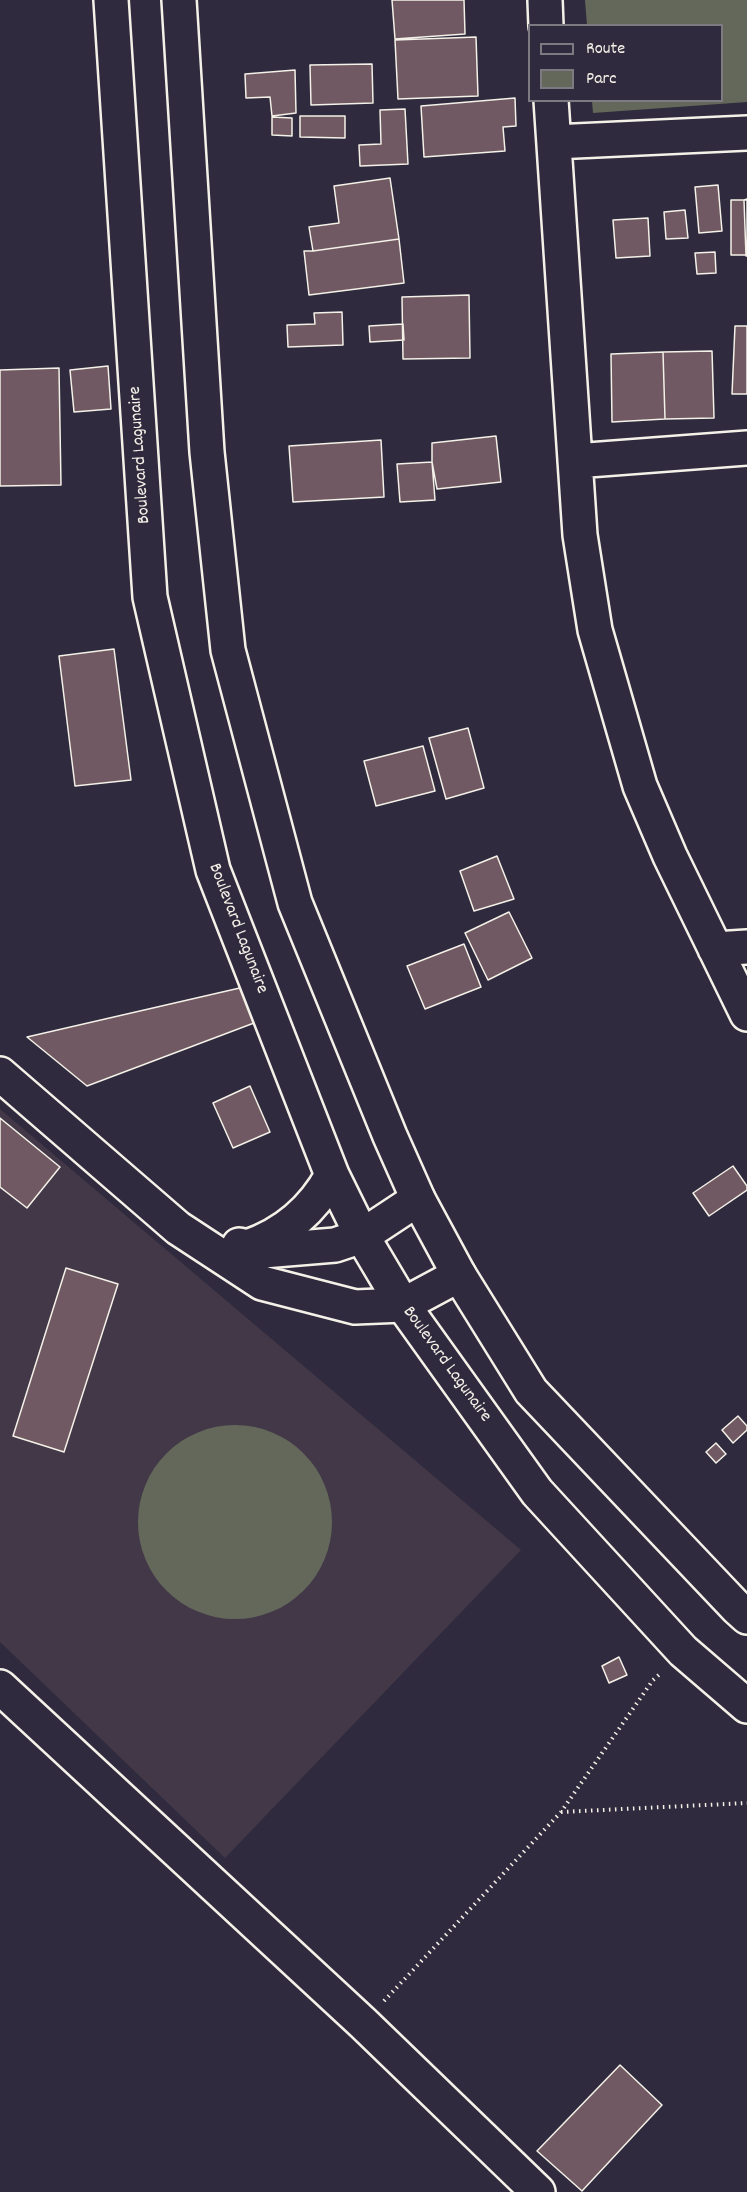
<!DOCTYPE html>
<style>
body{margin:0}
#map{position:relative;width:747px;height:2192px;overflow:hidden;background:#2f2a3d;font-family:Dekko,sans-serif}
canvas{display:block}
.legend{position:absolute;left:528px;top:24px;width:195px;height:78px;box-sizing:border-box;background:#2f2a3d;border:2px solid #7e7a81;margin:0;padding:8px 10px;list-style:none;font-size:18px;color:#f4f1e8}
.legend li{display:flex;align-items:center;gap:12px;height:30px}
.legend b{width:30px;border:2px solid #7e7a81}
</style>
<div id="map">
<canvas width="747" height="2192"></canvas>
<ul class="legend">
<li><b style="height:8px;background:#2f2a3d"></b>Route</li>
<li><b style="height:16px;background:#64685a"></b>Parc</li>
</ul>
</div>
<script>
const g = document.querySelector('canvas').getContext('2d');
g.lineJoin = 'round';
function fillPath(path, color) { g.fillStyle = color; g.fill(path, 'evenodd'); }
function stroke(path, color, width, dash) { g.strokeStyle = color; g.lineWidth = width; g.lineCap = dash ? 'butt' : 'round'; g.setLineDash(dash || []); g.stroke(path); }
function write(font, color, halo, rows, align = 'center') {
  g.font = font + ' Dekko,sans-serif'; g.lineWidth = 4.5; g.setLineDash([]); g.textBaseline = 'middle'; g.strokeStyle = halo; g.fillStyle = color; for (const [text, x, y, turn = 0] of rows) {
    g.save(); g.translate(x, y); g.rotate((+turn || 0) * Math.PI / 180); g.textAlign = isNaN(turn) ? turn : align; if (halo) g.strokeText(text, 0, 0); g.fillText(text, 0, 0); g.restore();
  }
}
const built = new Path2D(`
 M0,1109l521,441 -296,308 -225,-216z`);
const green = new Path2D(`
 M585,0h162v102l-154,11 -1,-12 130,-1v-74l-135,-1z
 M138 1522a97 97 0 1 1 194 0a97 97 0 1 1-194 0Z`);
const building = new Path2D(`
 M392,0h72l1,34 -70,5z
 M476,37l2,59 -80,3 -3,-59z
 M372,64l1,39 -62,2 -1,-40z
 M295,70l1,43 -24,3 -2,-19 -24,1 -1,-24z
 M515,98l1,28 -13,1 2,24 -81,6 -3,-51z
 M405,109l3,55 -48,2 -1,-21 22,-1 -1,-34z
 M300,116h45v22l-45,-1z
 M272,117l20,1v18l-20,-1z
 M390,178l9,61 -86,12 -4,-24 30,-4 -5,-37z
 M718,185l4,46 -23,2 -4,-46z
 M747,199v57h-1l-2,-56z
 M731,200h16v55h-16z
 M685,210l3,28 -22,1 -2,-27z
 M648,218l2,38 -34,2 -3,-38z
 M399,239l5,44 -95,12 -5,-44h9z
 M715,252l1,21 -19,1 -2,-21z
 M469,295l1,63 -67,1 -1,-62z
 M342,312l1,33 -55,2 -1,-22 28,-1 -1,-11z
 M403,324l1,16 -34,2 -1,-16z
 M735,326h12v68h-15z
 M712,351l2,67 -49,1 -2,-67z
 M663,352l2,67 -53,3 -1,-68z
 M108,366l3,43 -37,3 -4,-42z
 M59,368l2,117 -61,1v-116z
 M496,436l5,46 -64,7 -5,-27v-19z
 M381,440l3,57 -91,5 -4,-56z
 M432,462l3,38 -35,2 -3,-38z
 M114,649l17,131 -56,6 -16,-130z
 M468,728l16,60 -38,11 -17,-61z
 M423,746l12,45 -59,15 -12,-45z
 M497,856l17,43 -40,12 -14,-40z
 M509,912l23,46 -44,22 -23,-47z
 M464,944l17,43 -56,22 -18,-43z
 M244,987l10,36 -167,63 -60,-49z
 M250,1086l20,46 -37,16 -20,-45z
 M0,1118l60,49 -33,41 -27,-21z
 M733,1166l14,20v4l-38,26 -16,-23z
 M66,1268l52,16 -54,168 -51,-16z
 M738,1416l9,10v4l-14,13 -11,-13z
 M716,1443l10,11 -10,9 -10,-11z
 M619,1657l8,18 -18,8 -7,-17z
 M620,2065l42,40 -80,86 -45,-40z`);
const path = new Path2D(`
 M561,1812l186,-9
 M384,2001l177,-189 92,-132 8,-7`);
const minor = new Path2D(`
 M545,0l1,26
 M551,100l29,435 15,95 45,156 30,70 77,158
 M554,142l193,-9
 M575,461l172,-13
 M715,949l32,-2
 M0,1687l363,336 175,169`);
const tertiary = new Path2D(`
 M0,1074l178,154 84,55 93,24 48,-2 56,-30
 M239,1245l24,6 72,-6 27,-9 56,-37`);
const secondary = new Path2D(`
 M111,0l39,597 63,273 119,305 30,61 41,69 134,187 146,159 64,55
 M179,0l28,452 21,198 67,253 95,233 28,63 41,76 72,116 206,217 10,9
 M247,1247c38,-13 66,-37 85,-72`);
const streetNames = [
 ["Boulevard Lagunaire",141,455,-94],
 ["Boulevard Lagunaire",237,929,69],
 ["Boulevard Lagunaire",446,1365,54]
];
fillPath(built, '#423848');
fillPath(green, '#64685a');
fillPath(building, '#705962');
stroke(building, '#f4f1e8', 1.5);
stroke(minor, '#f4f1e8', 38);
stroke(tertiary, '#f4f1e8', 38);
stroke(secondary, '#f4f1e8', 38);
stroke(path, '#f4f1e8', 4, [1.5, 4.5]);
stroke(minor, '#2f2a3d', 33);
stroke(tertiary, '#2f2a3d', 33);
stroke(secondary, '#2f2a3d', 33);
write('18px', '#f4f1e8', '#2f2a3d', streetNames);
</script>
